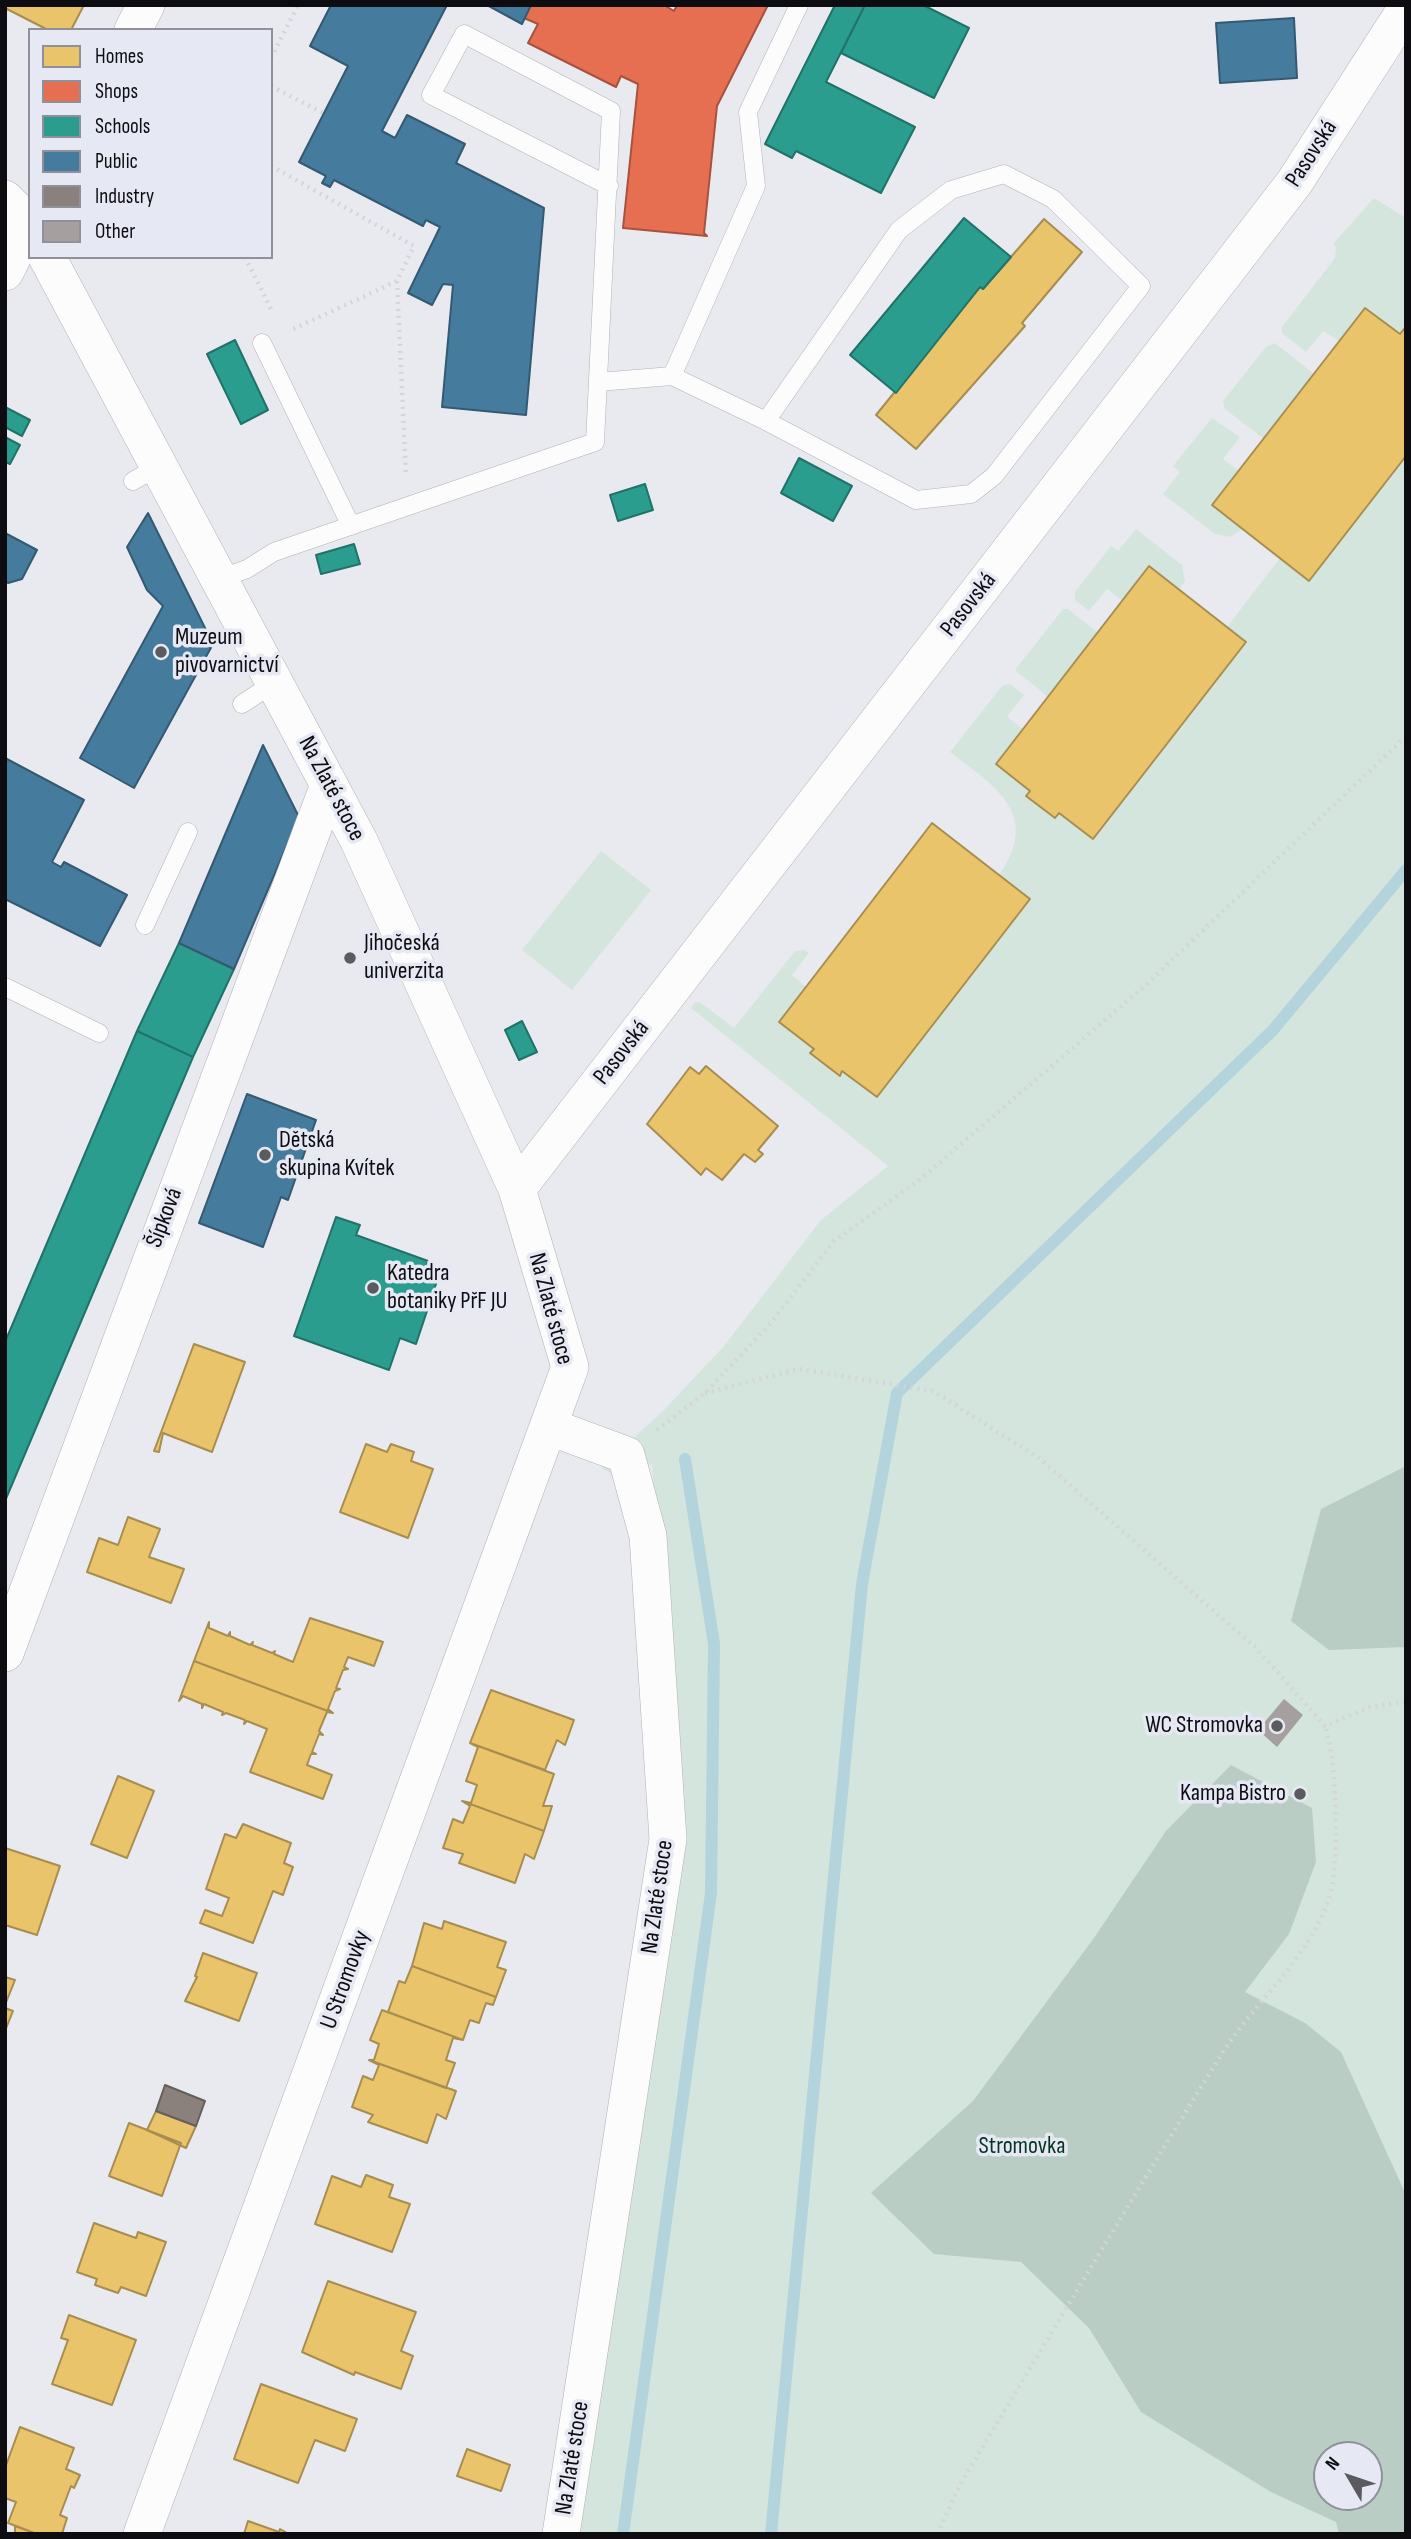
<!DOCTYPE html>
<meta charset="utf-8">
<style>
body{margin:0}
#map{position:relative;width:1411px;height:2539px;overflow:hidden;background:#e9eaf0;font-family:"Sofia Sans Condensed",sans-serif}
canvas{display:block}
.frame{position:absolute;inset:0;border:7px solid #0d0d11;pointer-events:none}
.legend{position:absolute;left:28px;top:28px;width:245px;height:231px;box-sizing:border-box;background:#e6e8f3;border:2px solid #8f9099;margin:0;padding:9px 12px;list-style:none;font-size:21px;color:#0d0d11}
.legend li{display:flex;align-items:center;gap:14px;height:35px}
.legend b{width:35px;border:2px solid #8f9099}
.north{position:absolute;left:1313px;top:2441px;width:70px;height:70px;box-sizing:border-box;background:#e6e8f3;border:2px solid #8f9099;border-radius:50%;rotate:309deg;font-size:19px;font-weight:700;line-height:28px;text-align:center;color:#0d0d11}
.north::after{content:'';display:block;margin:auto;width:24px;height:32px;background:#5a5a5f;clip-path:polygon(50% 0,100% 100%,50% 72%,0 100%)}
</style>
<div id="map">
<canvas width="1411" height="2539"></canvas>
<div class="frame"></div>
<ul class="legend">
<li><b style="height:19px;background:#e9c46a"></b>Homes</li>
<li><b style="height:19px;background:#e76f51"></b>Shops</li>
<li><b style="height:19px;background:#2a9d8f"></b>Schools</li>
<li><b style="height:19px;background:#457b9d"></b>Public</li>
<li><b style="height:19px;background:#8a817c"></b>Industry</li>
<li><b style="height:19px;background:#a59f9f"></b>Other</li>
</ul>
<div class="north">N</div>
</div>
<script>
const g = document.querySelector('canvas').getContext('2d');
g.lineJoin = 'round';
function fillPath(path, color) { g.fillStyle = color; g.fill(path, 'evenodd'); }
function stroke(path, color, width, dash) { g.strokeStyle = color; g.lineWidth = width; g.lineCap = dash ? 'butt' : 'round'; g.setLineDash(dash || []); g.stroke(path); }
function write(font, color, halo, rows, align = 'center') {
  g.font = font + ' "Sofia Sans Condensed",sans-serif'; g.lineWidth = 7; g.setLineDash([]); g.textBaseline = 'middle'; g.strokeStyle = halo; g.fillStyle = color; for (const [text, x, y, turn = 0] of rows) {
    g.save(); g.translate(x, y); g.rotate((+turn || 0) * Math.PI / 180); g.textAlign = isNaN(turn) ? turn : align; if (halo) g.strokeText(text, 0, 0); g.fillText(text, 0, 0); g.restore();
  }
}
const green = new Path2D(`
 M1374,198l32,20v113l-6,3 -35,-26 -26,33 -16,-10 -17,21 -24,-19v-6l53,-69 1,-11 -3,-3z
 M1275,343l39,31 -50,65 -39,-30 -2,-8 43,-54z
 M1212,418l28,19 -17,22 16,12 -27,34 31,24 -13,8 -15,-3 -52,-40 17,-22 -7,-6z
 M1406,456v2078h-839l110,-742 -25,-328 -34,13 -17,-9 64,-59 59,-63 97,-126 67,-54 -197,-158 4,-6 6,1 33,25 61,-77 9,-1 5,3 -17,22 14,12 8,62 -3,4 29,22 2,-4 35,26 153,-198 -31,-24c43,-61 -4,-88 -49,-123l52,-66 8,-2 14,11 -17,22 16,12 -27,35 34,27 -4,5 29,22 4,-5 34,26 153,-197 -19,-15 53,-69 30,23zM1327,2455h42v42h-42z
 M1136,529l46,36 3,16 -6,9 -56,11 -16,-12 -18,22 -14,-11v-8l36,-46 7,5z
 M1063,609h5l30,24 -50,64 -33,-27z
 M601,851l50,39 -79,100 -50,-40z`);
const forest = new Path2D(`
 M1406,1466v181l-77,3 -38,-29 30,-112z
 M1231,1765l81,43 4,54 -27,72 -44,58 60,31 36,29 65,143v339h-67l-3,-12 -65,-30 -130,-80 -52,-84 -68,-66 -87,-8 -63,-61 102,-92 121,-163 72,-107zM1327,2455h42v42h-42z`);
const homes = new Path2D(`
 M5,5h79l-13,25h-23l-43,-22z
 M1044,219l38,33 -60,71 3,3 -109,123 -40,-34 104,-128 3,2z
 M1365,308l35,26 4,-5 2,2v125l-97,125 -97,-76z
 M1149,566l97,76 -153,197 -34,-26 -4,5 -29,-22 4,-5 -34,-27z
 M932,823l98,76 -153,198 -35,-26 -2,5 -30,-23 4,-4 -35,-27z
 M706,1066l72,60 -20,24 5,4 -8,8 -11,-8 -22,26 -16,-12 -5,7 -54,-51 43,-57 9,7z
 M194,1344l51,18 -33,90 -49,-19 -4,19 -5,-1z
 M366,1444l21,8 4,-8 23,8 -3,9 22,8 -25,69 -68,-26z
 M128,1517l32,12 -11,28 35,12 -13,34 -84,-31 12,-34 19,7z
 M310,1618l73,24 -9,24 -26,-9 -4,10 4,2 -5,1 -7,18 4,1 -5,2 -7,18 5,4 -139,-52 15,-39v6l19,8 2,-4v4l20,9 3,-3 -1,3 20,8 3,-2 -1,3 19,8z
 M194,1661l139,52 -6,-1 -8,19 4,4 -4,-1 -7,18 4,2h-5l-4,11 25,10 -9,24 -73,-27 17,-43 -20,-8 -3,3 1,-4 -19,-7 -4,2 1,-3 -19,-8 -2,4v-4l-19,-8 -4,5z
 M491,1690l83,30 -9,25 -8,-5 -12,30 -75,-27z
 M470,1743l84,31 -11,32h9l-8,25 -82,-30 9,2 6,-18 -11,-4 12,-34z
 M118,1776l36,15 -27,67 -36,-14z
 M462,1801l82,30 -10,28 -9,-5 -10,29 -56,-20 4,-9 -20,-6 10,-29 10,4 7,-17z
 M243,1824l48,19 -7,20 9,4 -10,28 -10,-4 -20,52 -53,-20 5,-13 17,6 7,-18 -23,-9 19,-55 11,4z
 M5,1848l55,18 -23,69 -32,-10z
 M444,1921l62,21 -9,25 9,3 -10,27 -84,-31 12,-43 18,6z
 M203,1953l54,20 -18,48 -54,-20 12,-24 -2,-1z
 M412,1966l84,31 -3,8 -7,-2 -7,20 -9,-3 -7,20 -75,-28 11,-31 6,2z
 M5,1977l10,3 -10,25z
 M5,2008l8,3 -8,20z
 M382,2010l81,30 -10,-2 -7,22 9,3 -9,25 -77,-28h5l5,-16 -9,-4z
 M369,2060l87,31 -10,28 -9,-5 -10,29 -59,-21 5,-7 -21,-8 11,-31 10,4 6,-15z
 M156,2111l40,15 -10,22 -39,-18z
 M129,2123l52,20 -19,53 -53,-20z
 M366,2175l27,10 -4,12 21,7 -18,48 -77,-28 17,-48 29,11z
 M94,2223l42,15 2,-6 28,10 -20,54 -25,-9 -3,6 -23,-8 2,-6 -20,-7z
 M328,2281l88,31 -15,39 12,5 -12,33 -46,-17 -1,3 -52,-23z
 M69,2315l67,25 -24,65 -60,-21 16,-44 -7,-2z
 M261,2384l96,35 -12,32 -30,-11 -17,43 -64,-24z
 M20,2427l54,21 -8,21 14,6 -6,13 -3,-2 -11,29 7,3 -5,16h-25l-29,-11 8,-21 -11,-4v-30z
 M467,2449l43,16 -9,26 -44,-15z
 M248,2521l31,11 1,-3 9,5h-45z
 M15,2526l22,8h-22z`);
const shops = new Path2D(`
 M531,5h133l10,6 3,-6h91l-51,101 -13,127 3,3 -84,-8 15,-144 -17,-8 -5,11 -88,-44 10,-19 -14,-6z`);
const schools = new Path2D(`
 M835,5h30l-39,77 89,45 -34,66 -85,-42 -4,7 -27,-14z
 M865,5h58l46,23 -35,70 -93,-45z
 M964,218l47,39 -28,32 -3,-2 -84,106 -46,-38z
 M235,340l33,70 -27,14 -34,-70z
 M5,407l25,13 -8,16 -17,-9z
 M5,437l15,8 -10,19 -5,-2z
 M799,458l53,28 -19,35 -52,-28z
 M645,484l8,26 -35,11 -8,-26z
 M354,544l6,20 -39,10 -5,-19z
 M179,943l55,26 -41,88 -56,-26z
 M522,1021l15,31 -18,8 -14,-30z
 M137,1031l56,26 -188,444v-159z
 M336,1217l24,8 -4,10 72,26 -4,12 14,5 -22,66 -16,-6 -11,32 -95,-34z`);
const public = new Path2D(`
 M331,5h116l-65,126 13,7 12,-23 58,29 -9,19 88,45 -18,207 -84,-8 11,-122 -10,-1 -11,21 -24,-12 32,-66 -14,-7 -3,6 -89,-46 -4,7 -8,-4 4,-7 -27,-14 49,-96 -38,-20z
 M487,5h44l-9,19z
 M1294,18l3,60 -77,5 -4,-60z
 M148,513l65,131 -79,144 -54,-30 83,-152 -16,-16 -20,-43z
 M5,533l32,17 -15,29 -14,4 -3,-2z
 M263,745l36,72 -65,152 -55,-26z
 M5,758l79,42 -32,62 9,5 3,-5 63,33 -27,51 -95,-47z
 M247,1094l69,26 -28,80 -7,-3 -18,50 -64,-24z`);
const industry = new Path2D(`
 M165,2085l40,16 -9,25 -40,-15z`);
const stream = new Path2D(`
 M623,2534l88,-641 3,-249 -29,-185
 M771,2534l91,-950 35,-191 376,-363 133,-160`);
const building = new Path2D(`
 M1284,1699l19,16 -26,32 -19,-17z`);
const path = new Path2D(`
 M271,58l27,-53
 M271,86l52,27
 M271,166l143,80 -17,35 -108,50
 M245,257l28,56
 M397,281l9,195
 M705,1393l94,-24 134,22 106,67 216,189 70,79 45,-19 36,-5
 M657,1430l48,-37 65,-69 64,-83 83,-59 230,-198 259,-248
 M937,2534l25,-53c86,-142 171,-285 259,-426 34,-54 86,-94 108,-156 11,-32 8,-141 -4,-173`);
const lane = new Path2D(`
 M262,343l89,183
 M672,376l94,45 150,79 55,-6 23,-18 147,-190 -88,-87 -49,-25 -53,16 -52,40 -133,191
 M598,382l74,-6 84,-190 -8,-74 51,-107
 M133,481l26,-15
 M219,579l28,-10 27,-17 321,-110 16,-331 -147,-77 -33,61 178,91
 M242,704l32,-21
 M145,925l43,-93
 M5,987l94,46`);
const street = new Path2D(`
 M133,30l13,-25
 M5,199l25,25
 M47,257l312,584 158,348 53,178 -428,1167
 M5,272l25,-50
 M517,1189l777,-1006 112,-174
 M550,1427l76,28 22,81 20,303 -107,695
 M5,1653l324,-868`);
const markers = [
 [161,652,7,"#5a5a5f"],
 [350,958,7,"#5a5a5f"],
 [265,1155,7,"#5a5a5f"],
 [373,1288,7,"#5a5a5f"],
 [1277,1726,7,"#5a5a5f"],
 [1300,1794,7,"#5a5a5f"]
];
const streetNames = [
 ["Pasovská",1312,154,-57],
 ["Pasovská",969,605,-52],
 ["Na Zlaté stoce",331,789,62],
 ["Pasovská",622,1053,-52],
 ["Šípková",165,1218,-69],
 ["Na Zlaté stoce",550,1309,75],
 ["Na Zlaté stoce",658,1897,-82],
 ["U Stromovky",346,1980,-70],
 ["Na Zlaté stoce",573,2458,-81]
];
const poiNames = [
 ["Muzeum",175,638],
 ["pivovarnictví",175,666],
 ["Jihočeská",364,944],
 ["univerzita",364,972],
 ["Dětská",279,1141],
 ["skupina Kvítek",279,1169],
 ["Katedra",387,1274],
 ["botaniky PřF JU",387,1302],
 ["WC Stromovka",1263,1726,"right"],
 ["Kampa Bistro",1286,1794,"right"]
];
const parkNames = [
 ["Stromovka",1022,2147]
];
fillPath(green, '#d4e5dd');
fillPath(forest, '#b9cdc4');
fillPath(homes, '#e9c46a');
stroke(homes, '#a78d4f', 2);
fillPath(shops, '#e76f51');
stroke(shops, '#a6523e', 2);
fillPath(schools, '#2a9d8f');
stroke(schools, '#217269', 2);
fillPath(public, '#457b9d');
stroke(public, '#345a73', 2);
fillPath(industry, '#8a817c');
stroke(industry, '#645e5c', 2);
stroke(stream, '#b3d4dc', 12);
fillPath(building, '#a59f9f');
stroke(lane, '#b1b2b6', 19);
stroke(street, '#b1b2b6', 38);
stroke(path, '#d4d5d6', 4.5, [2, 5]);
stroke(lane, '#fcfcfd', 18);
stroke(street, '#fcfcfd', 37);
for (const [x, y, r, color] of markers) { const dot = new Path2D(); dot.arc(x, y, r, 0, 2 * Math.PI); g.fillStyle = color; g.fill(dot); stroke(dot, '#e6e8f3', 2.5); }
write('24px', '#0d0d11', '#e6e8f3', streetNames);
write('24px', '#0d0d11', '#e6e8f3', poiNames, 'left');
write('24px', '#05351f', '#e6e8f3', parkNames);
</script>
